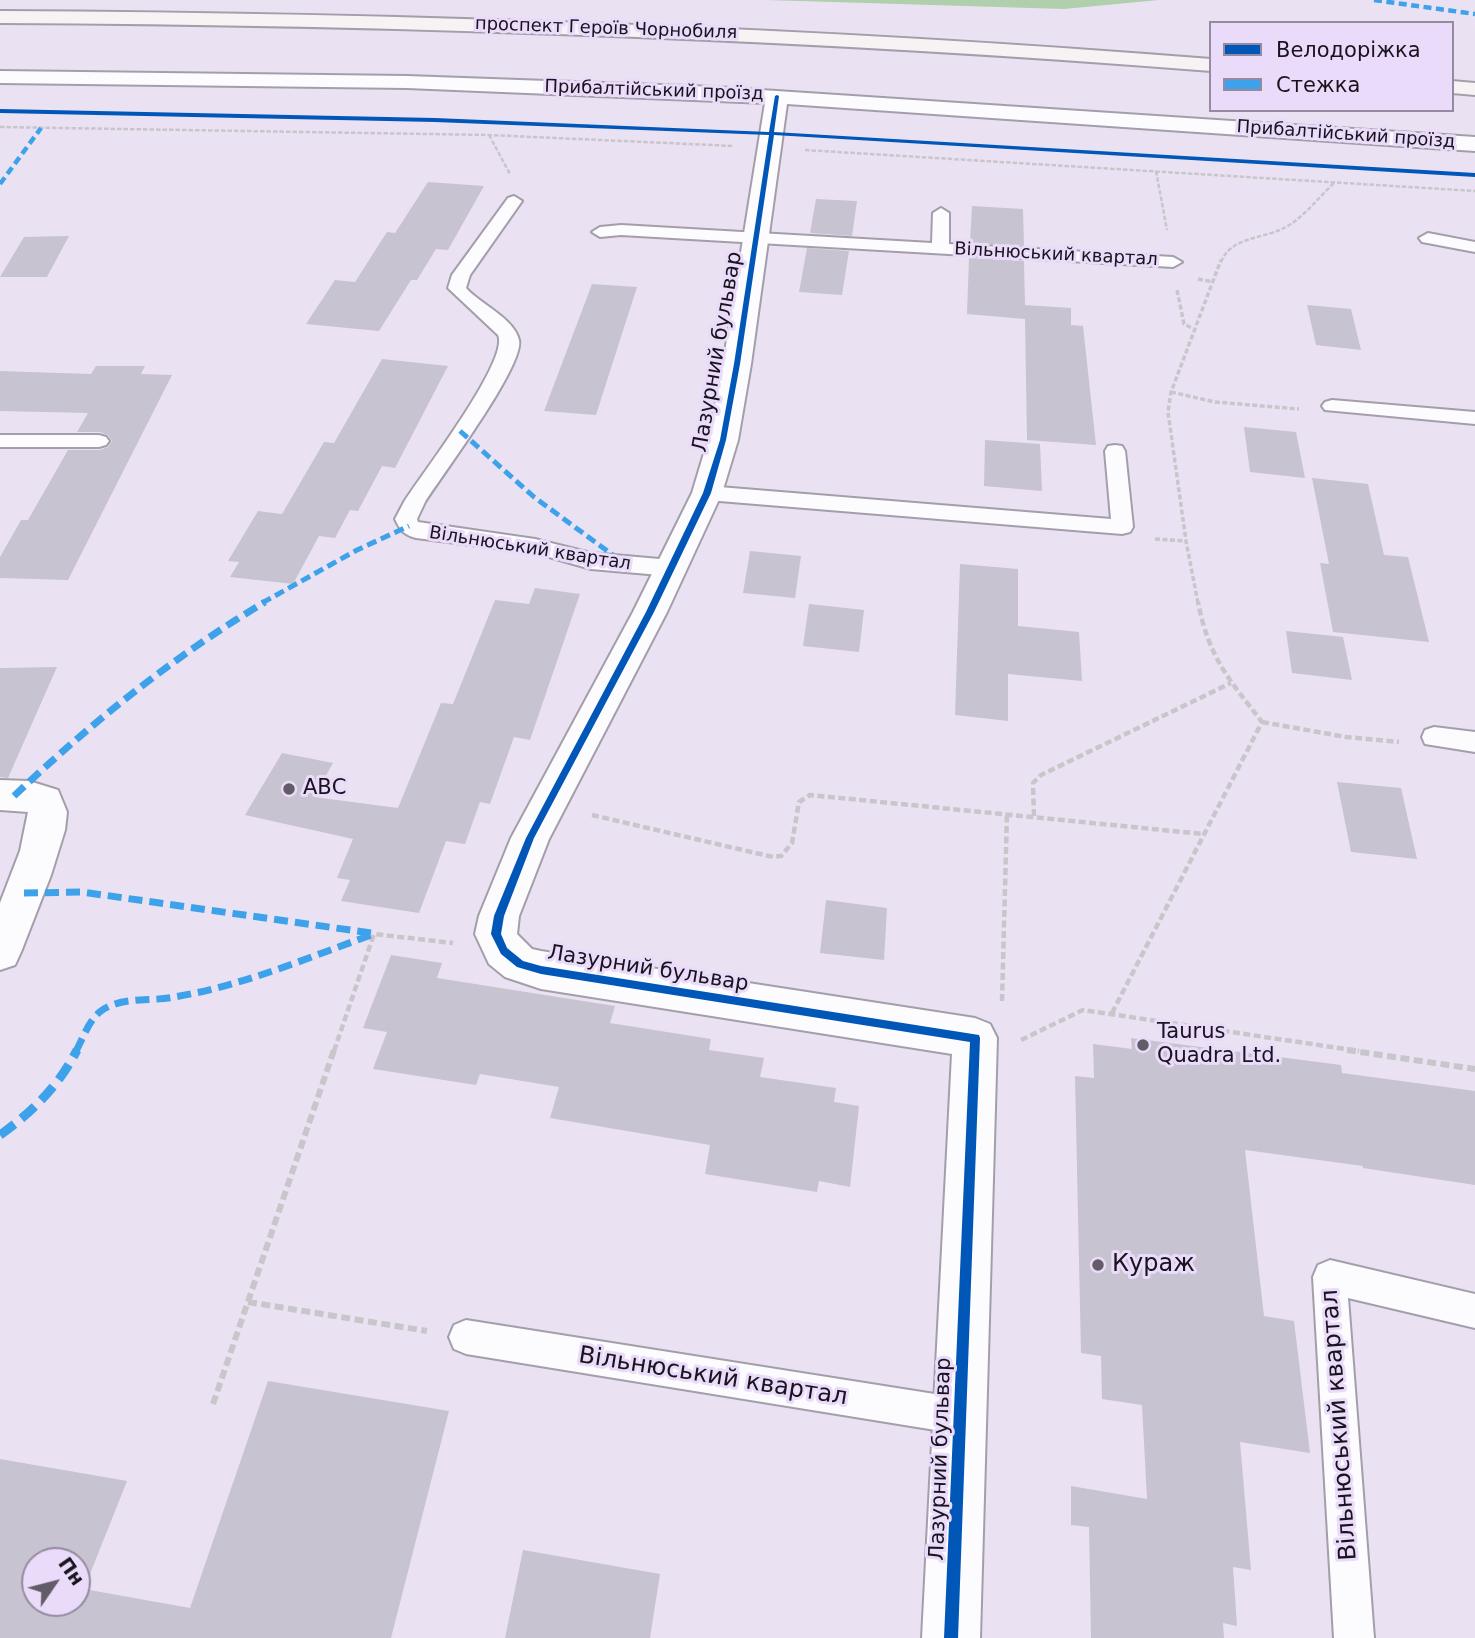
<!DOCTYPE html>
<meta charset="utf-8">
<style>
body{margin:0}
#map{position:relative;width:1475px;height:1638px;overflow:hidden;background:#eae2f2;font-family:"DejaVu Sans",sans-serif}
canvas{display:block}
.legend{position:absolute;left:1209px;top:21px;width:245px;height:91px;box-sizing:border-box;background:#e9dbf9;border:2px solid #958ba1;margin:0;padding:9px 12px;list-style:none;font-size:21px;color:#18131d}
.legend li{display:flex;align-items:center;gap:14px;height:35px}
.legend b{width:35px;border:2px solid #958ba1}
.north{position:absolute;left:21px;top:1547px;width:70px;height:70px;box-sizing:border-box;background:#e9dbf9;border:2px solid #958ba1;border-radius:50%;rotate:55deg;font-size:19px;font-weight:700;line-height:28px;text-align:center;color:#18131d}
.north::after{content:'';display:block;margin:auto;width:24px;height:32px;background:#625b68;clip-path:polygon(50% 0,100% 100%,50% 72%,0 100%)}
</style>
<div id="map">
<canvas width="1475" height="1638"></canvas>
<ul class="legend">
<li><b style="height:9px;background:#0057b8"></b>Велодоріжка</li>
<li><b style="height:9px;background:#3da2ea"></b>Стежка</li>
</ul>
<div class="north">Пн</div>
</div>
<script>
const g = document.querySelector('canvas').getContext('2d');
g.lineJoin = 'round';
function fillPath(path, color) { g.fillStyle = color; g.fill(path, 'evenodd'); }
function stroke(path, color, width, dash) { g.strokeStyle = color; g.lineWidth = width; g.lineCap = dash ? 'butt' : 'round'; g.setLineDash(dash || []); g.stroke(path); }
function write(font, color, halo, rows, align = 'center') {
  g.font = font + ' "DejaVu Sans",sans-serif'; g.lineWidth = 6; g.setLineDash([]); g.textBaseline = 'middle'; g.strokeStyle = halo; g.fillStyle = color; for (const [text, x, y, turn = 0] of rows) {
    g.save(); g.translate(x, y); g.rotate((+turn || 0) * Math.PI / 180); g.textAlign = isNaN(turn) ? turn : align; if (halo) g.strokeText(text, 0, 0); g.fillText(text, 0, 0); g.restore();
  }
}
const forest = new Path2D(`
 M766,0h393l-95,9z`);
const building = new Path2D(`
 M428,182l56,4 -36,64 -12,-1 -19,31h-6l-32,51 -73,-7 29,-44 20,2 32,-50 8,1z
 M816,199l41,2 -5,35 -42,-3z
 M972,206l51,3 1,37 -54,-3z
 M69,236l-22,41h-47l24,-40z
 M807,248l42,3 -7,44 -43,-3z
 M969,258l55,3 1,44 46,3v17l12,1 13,119 -69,-5 -2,-121 -58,-5z
 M592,284l45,3 -41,128 -52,-4z
 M1307,305l44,4 10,41 -45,-5z
 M382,359l66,7 -53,102 -13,-2 -24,45 -8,-1 -15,28 -16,-2 -26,48 -63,-7 9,-15 -11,-1 30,-50 24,3 42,-72 10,1z
 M96,366h49l-4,8 31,1 -104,205 -68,-2v-21l21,-37h7l40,-70h32l8,-3 4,-6 -4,-6 -8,-3h-23l11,-19 -88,-2v-40l91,3z
 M1244,427l52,5 9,46 -55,-6z
 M985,440l55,4 2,47 -58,-5z
 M1312,478l56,6 16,71 24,2 21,85 -96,-10 -13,-69 9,1z
 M750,551l51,5 -6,42 -52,-5z
 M960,564l58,5v57l61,6 3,49 -74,-7v47l-53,-6z
 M535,588l45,6 -50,146 -16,-3 -24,67 -10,-2 -15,42 -19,-3 -27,72 -78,-12 9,-21 -13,-2 16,-39 -108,-24 37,-62 51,10 -19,34 84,11 43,-105 12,1 42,-104 34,4z
 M809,604l55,6 -5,42 -56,-6z
 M1286,631l57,6 9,43 -60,-7z
 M57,667l-49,111 -8,-1v-109z
 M1337,782l64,6 16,71 -66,-7z
 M826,900l61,8 -3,52 -64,-7z
 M391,955l51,8 -5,15 178,28 -5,17 101,16 -2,11 55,8 -4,19 76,11 -2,14 25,4 -9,81 -31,-6 -2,11 -112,-18 5,-29 -160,-27 9,-31 -79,-13 -4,11 -103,-16 14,-37 -24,-4z
 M1131,1038l210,27 1,8 133,18v94l-112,-17v-2l-118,-16 19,166 30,5 16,132 -70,-11 11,128 -18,-3 4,59 -14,-3 1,15h-133l-2,-111 -18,-2v-39l76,13 -5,-94 -40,-6 -1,-43 -20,-3 -6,-277 19,2 -1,-34 39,5z
 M268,1381l181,30 -58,227h-391v-179l127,22 -43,108 106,19zM35,1561h42v42h-42z
 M523,1550l137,24 -10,64h-145z`);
const pathFar3 = new Path2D(`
 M0,127l489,8 245,11
 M489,135l21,39
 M805,150l670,41
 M1156,171l11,59
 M1221,262c10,-26 44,-23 65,-35 18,-10 34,-31 49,-45`);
const pathFar2 = new Path2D(`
 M1198,279l16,3
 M1177,290l7,34 12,6
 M1171,392l44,10 84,7
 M1155,539l31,2
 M1198,603l-12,-62 -18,-129 3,-20 50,-132`);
const pathFar1 = new Path2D(`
 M1262,722l84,15 53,5
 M592,815l181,42 8,-1 11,-13 7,-41 11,-7 393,39
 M1034,816l-1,-33 8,-8 190,-92
 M1002,1001l5,-188
 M1112,1013l150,-291c-34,-44 -53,-64 -64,-120
 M1021,1040l62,-30 276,41
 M334,1051l40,-117 79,9`);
const path = new Path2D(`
 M1347,1050l128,19
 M248,1302l179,29
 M213,1404l121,-354`);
const lane = new Path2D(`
 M514,196l8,5 -52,74 -4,13c14,16 48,30 53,52 6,25 -77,135 -94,162l-8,17 1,3 117,17 56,14 80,7 8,3 3,5 -3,5 -8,3 -80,-7 -56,-16 -119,-15c-12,-3 -16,-8 -21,-19l9,-17c17,-27 106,-142 94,-167l-50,-47 4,-13 56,-77z
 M941,208l8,5v31l224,13 9,5 -9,5 -552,-32 -21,2 -8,-5 8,-5 21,-2 311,18 1,-30z
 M1428,233l47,9v10l-53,-10 -3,-4z
 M1332,400l143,12v12l-150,-14 -3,-4 3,-4z
 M0,435h99l7,2 3,4 -3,4 -7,2h-99z
 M1115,445l7,1 3,5 8,76 -3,5 -8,2 -415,-34 -7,-2 -4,-5 4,-5 7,-2 404,33 -6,-68 3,-5z
 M1434,727l41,5v20l-50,-8 -3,-7 3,-7z
 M1330,1260l145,34v34l-127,-30 26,340h-40l-21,-361 5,-12z
 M466,1320l494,78 13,5 5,13 -5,13 -13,5 -494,-80 -12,-5 -5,-12 5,-12z`);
const street = new Path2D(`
 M0,71l407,5 309,11 759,50v14l-688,-47 -36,260 -13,76 -16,53 -55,119 -118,227 -30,77 -2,18 15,15 9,2 434,67 15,6 7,14 -17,600h-58l30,-584 -411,-65 -36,-12 -16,-13 -14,-30 4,-18 32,-78 122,-226 59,-119 16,-53 15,-76 42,-261 -358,-15 -407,-5z
 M0,780l29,1 29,9 9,22 -2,18 -14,45 -30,77 -6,13 -15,5v-67l20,-52 8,-39 -28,-2z`);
const secondary = new Path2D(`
 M0,11c404,2 808,16 1211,48v12c-403,-32 -807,-46 -1211,-48z
 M1452,81l23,2v12l-23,-2z`);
const quietFar3 = new Path2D(`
 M1374,0l101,14
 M0,184l41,-56`);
const quietFar2 = new Path2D(`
 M460,431l74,66 91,67
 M262,603l95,-53 52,-24`);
const quietFar1 = new Path2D(`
 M14,796c77,-73 160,-140 251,-194
 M24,893l58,-1 289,41
 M76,1051c7,-13 13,-31 25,-40 21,-15 49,-9 73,-14 69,-11 135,-40 200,-63`);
const quiet = new Path2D(`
 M0,1135c32,-23 59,-49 77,-85`);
const cycleway = new Path2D(`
 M777,95l2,1 -5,36 701,41v4l-701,-42 -34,229 -14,76 -15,53 -57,119 -120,226 -30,78 -3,18 6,14 16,13 18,5 438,69 1,3 -22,600h-14l26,-596 -429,-68 -24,-7 -16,-13 -10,-20 3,-18 32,-78 120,-226 57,-119 17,-53 14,-76 35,-229 -334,-13 -435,-9v-4l435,9 334,14 6,-36z`);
const markers = [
 [289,789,7,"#625b68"],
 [1143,1045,7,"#625b68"],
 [1098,1265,7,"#625b68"]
];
const farStreetnames = [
 ["проспект Героїв Чорнобиля",606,29,2],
 ["Прибалтійський проїзд",654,91,2],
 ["Прибалтійський проїзд",1346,135,4],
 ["Вільнюський квартал",1056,255,3],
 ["Вільнюський квартал",530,549,9]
];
const streetNames = [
 ["Лазурний бульвар",718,352,-80],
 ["Лазурний бульвар",648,969,9],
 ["Лазурний бульвар",941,1459,-88]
];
const poiNames = [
 ["АВС",303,789],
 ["Taurus",1157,1033],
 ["Quadra Ltd.",1157,1057]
];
const nearPoinames = [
 ["Кураж",1112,1265]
];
const nearStreetnames = [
 ["Вільнюський квартал",713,1377,9],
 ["Вільнюський квартал",1340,1425,-94]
];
fillPath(forest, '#b0cfac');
fillPath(building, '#c8c3d0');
stroke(lane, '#a49eaa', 4);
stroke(street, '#a49eaa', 4);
stroke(secondary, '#a49eaa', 4);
stroke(pathFar3, '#c8c5cb', 2.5, [4.5, 2]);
stroke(pathFar2, '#c8c5cb', 3.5, [5, 2.5]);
stroke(pathFar1, '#c8c5cb', 4.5, [7, 3.5]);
stroke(path, '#c8c5cb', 6, [9, 4.5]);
fillPath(lane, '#fcfbfd');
fillPath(street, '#fcfbfd');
fillPath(secondary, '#f7f3f4');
stroke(quietFar3, '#3da2ea', 4.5, [8, 4.5]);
stroke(quietFar2, '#3da2ea', 5, [10, 5]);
stroke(quietFar1, '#3da2ea', 7, [14, 7]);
stroke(quiet, '#3da2ea', 9, [18, 9]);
fillPath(cycleway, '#0057b8');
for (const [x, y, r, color] of markers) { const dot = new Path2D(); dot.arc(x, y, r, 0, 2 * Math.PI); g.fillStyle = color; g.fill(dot); stroke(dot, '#e9dbf9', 2.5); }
write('18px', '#18131d', '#e9dbf9', farStreetnames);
write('21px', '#18131d', '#e9dbf9', streetNames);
write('21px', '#18131d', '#e9dbf9', poiNames, 'left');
write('24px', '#18131d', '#e9dbf9', nearPoinames, 'left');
write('24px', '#18131d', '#e9dbf9', nearStreetnames);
</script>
